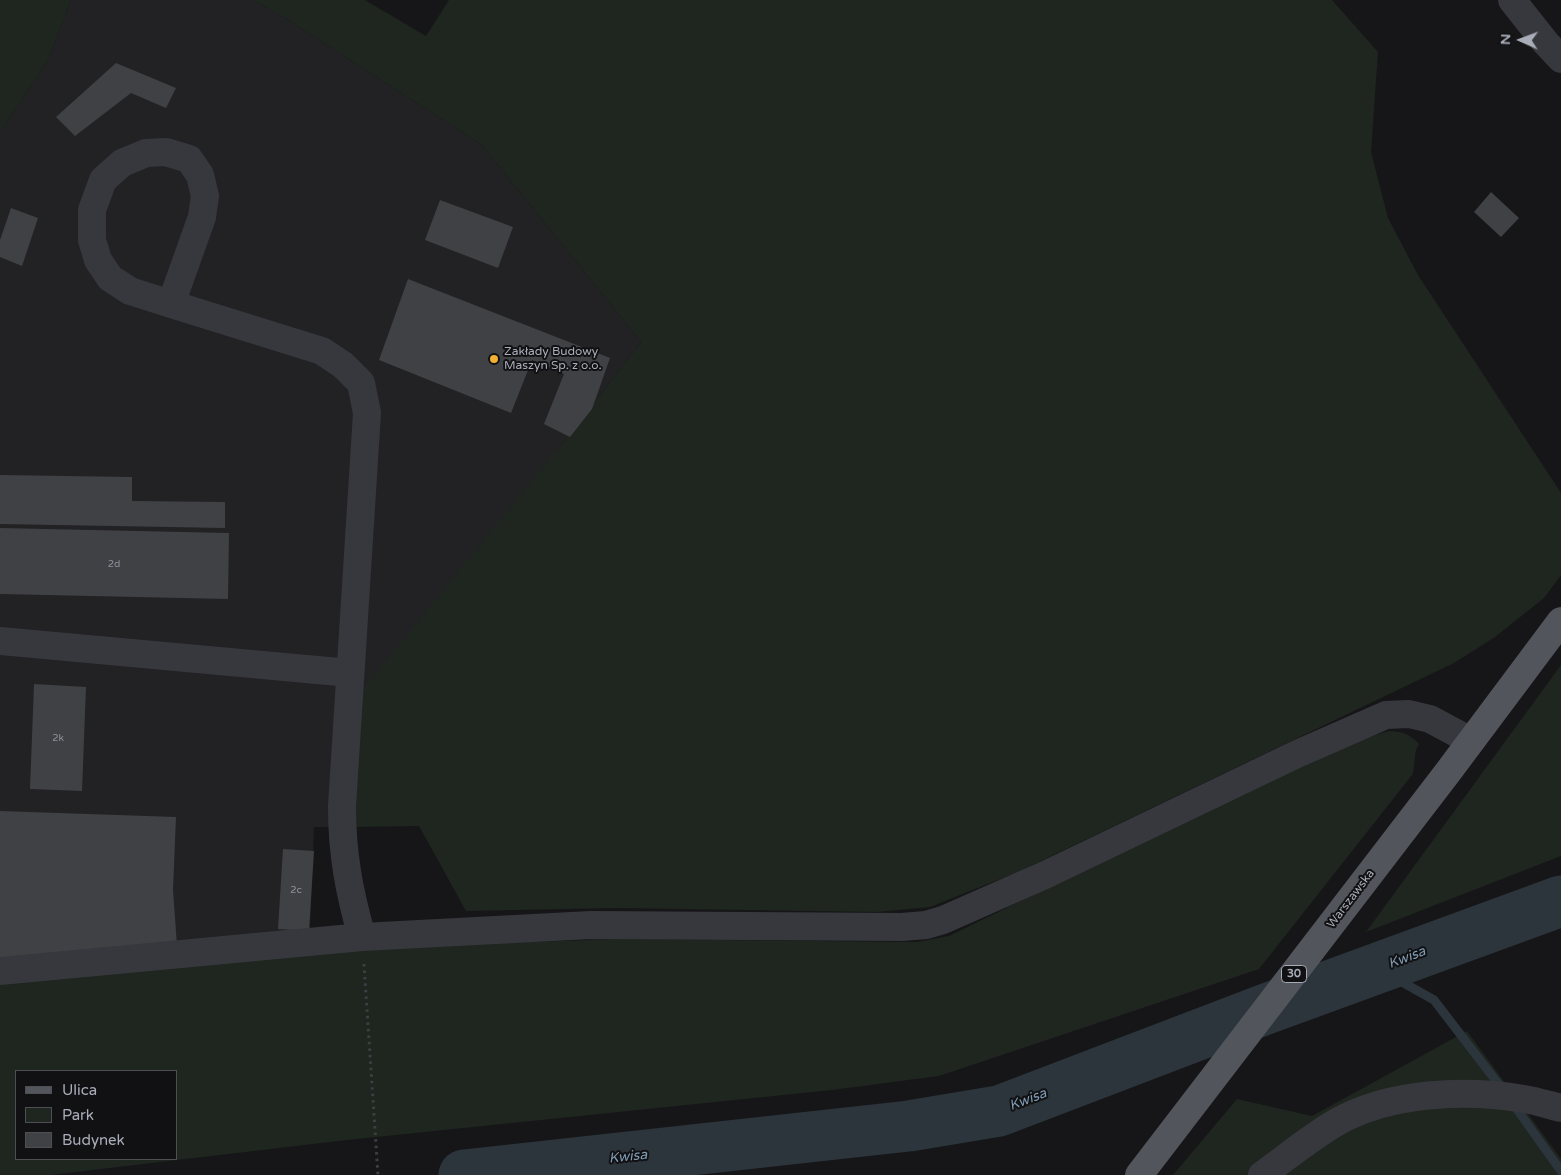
<!DOCTYPE html>
<meta charset="utf-8">
<style>
body{margin:0}
#map{position:relative;width:1561px;height:1175px;overflow:hidden;background:#161618;font-family:"Varela Round",sans-serif}
canvas{display:block}
.legend{position:absolute;left:15px;top:1070px;width:162px;height:90px;box-sizing:border-box;background:#111113;border:1px solid #4d4f55;margin:0;padding:6px 9px;list-style:none;font-size:15px;color:#a8adb8}
.legend li{display:flex;align-items:center;gap:10px;height:25px}
.legend b{width:25px;border:1px solid #4d4f55}
.north{position:absolute;left:1496px;top:15px;width:50px;height:50px;-webkit-text-stroke:4px #111113;paint-order:stroke;rotate:272deg;font-size:14px;font-weight:700;line-height:20px;text-align:center;color:#a8adb8}
.north::after{content:'';display:block;margin:auto;width:18px;height:22px;background:#a8adb8;clip-path:polygon(50% 0,100% 100%,50% 72%,0 100%)}
</style>
<div id="map">
<canvas width="1561" height="1175"></canvas>
<ul class="legend">
<li><b style="height:6px;background:#53555c"></b>Ulica</li>
<li><b style="height:14px;background:#1e261f"></b>Park</li>
<li><b style="height:14px;background:#404145"></b>Budynek</li>
</ul>
<div class="north">N</div>
</div>
<script>
const g = document.querySelector('canvas').getContext('2d');
g.lineJoin = 'round';
function fillPath(path, color) { g.fillStyle = color; g.fill(path, 'evenodd'); }
function stroke(path, color, width, dash) { g.strokeStyle = color; g.lineWidth = width; g.lineCap = dash ? 'butt' : 'round'; g.setLineDash(dash || []); g.stroke(path); }
function write(font, color, halo, rows, align = 'center') {
  g.font = font + ' "Varela Round",sans-serif'; g.lineWidth = 4; g.setLineDash([]); g.textBaseline = 'middle'; g.strokeStyle = halo; g.fillStyle = color; for (const [text, x, y, turn = 0] of rows) {
    g.save(); g.translate(x, y); g.rotate((+turn || 0) * Math.PI / 180); g.textAlign = isNaN(turn) ? turn : align; if (halo) g.strokeText(text, 0, 0); g.fillText(text, 0, 0); g.restore();
  }
}
const built = new Path2D(`
 M71,0h182l32,18 197,127 159,197 -83,107 -209,378h-35l-4,104 -310,29v-828l47,-70z`);
const green = new Path2D(`
 M0,0h71l-24,62 -47,70z
 M253,0h112l61,36 23,-36h883l46,52 -7,100 17,66 30,57 143,218v82l-17,23 -49,39 -41,26 -436,209 -88,35 -53,5 -261,-4 -150,3 -47,-85 -70,1 5,-127 204,-251 83,-107 -159,-197 -197,-127z
 M1561,665v191l-195,76z
 M1389,731c12,0 21,3 30,13 -6,8 -3,21 -7,31l-153,194 -320,107 -107,14 -485,50 -297,35h-50v-196l337,-31 287,-9 293,3 32,-6 162,-79 241,-115zM16,1071h160v88h-160z
 M1467,1031l94,128v16h-388l64,-76 75,17z`);
const stream = new Path2D(`
 M1377,968l57,32 69,90
 M1516,1108l45,63`);
const river = new Path2D(`
 M464,1175l445,-49 90,-15 267,-102 295,-108`);
const building = new Path2D(`
 M116,63l60,25 -10,20 -35,-15 -56,43 -19,-19z
 M1491,192l28,26 -18,19 -27,-25z
 M440,200l73,27 -15,41 -73,-28z
 M11,208l27,10 -16,48 -22,-9v-17z
 M408,279l202,79 -18,51 -22,28 -26,-13 20,-50 -32,-14 -21,53 -132,-53z
 M0,475l132,2v24l93,1v26l-225,-4z
 M0,528l229,5 -1,66 -228,-5z
 M34,684l52,3 -4,104 -52,-2z
 M0,811l176,6 -3,73 4,56 -177,12z
 M283,849l31,2 -5,80 -31,-2z`);
const path = new Path2D(`
 M364,964l14,211`);
const minor = new Path2D(`
 M1512,0l34,43 15,16
 M171,304l31,-87 3,-21 -5,-21 -11,-16 -23,-7 -20,1 -24,10 -19,17 -11,30v30l6,20 12,18 20,13 41,13 151,47 21,14 18,18 6,30 -25,393c0,48 7,85 20,131
 M0,641l350,32
 M0,971l362,-34 229,-12 311,2 24,-2 17,-5 102,-45 252,-121 89,-39 23,-1 21,5 41,22
 M1262,1175c25,-18 49,-38 75,-53 53,-30 128,-33 187,-23 12,2 25,6 37,9`);
const major = new Path2D(`
 M1139,1175l309,-403 113,-151`);
const markers = [
 [494,359,5,"#f2b134"]
];
const numberNames = [
 ["2d",114,564],
 ["2k",58,738],
 ["2c",296,890]
];
const shields = [
 [1294,974,25]
];
const shieldNames = [
 ["30",1294,974]
];
const poiNames = [
 ["Zakłady Budowy",504,352],
 ["Maszyn Sp. z o.o.",504,366]
];
const streetNames = [
 ["Warszawska",1351,899,-53]
];
const waterNames = [
 ["Kwisa",1407,958,-21],
 ["Kwisa",1028,1100,-21],
 ["Kwisa",628,1157,-6]
];
fillPath(built, '#222225');
fillPath(green, '#1e261f');
stroke(stream, '#2c353c', 9);
stroke(river, '#2c353c', 51);
fillPath(building, '#404145');
stroke(path, '#3d3f44', 3, [2.5, 4]);
stroke(minor, '#37383d', 28);
stroke(major, '#53555c', 28);
for (const [x, y, r, color] of markers) { const dot = new Path2D(); dot.arc(x, y, r, 0, 2 * Math.PI); g.fillStyle = color; g.fill(dot); stroke(dot, '#111113', 2); }
write('10px', '#8e929b', null, numberNames);
for (const [x, y, w] of shields) { const box = new Path2D(); box.roundRect(x - w / 2, y - 8.5, w, 17, 4); g.fillStyle = '#111113'; g.fill(box); stroke(box, '#a8adb8', 1); }
write('bold 11px', '#a8adb8', null, shieldNames);
write('12px', '#a8adb8', '#111113', poiNames, 'left');
write('12px', '#a8adb8', '#111113', streetNames);
write('italic 14px', '#7f9bb3', '#111113', waterNames);
</script>
